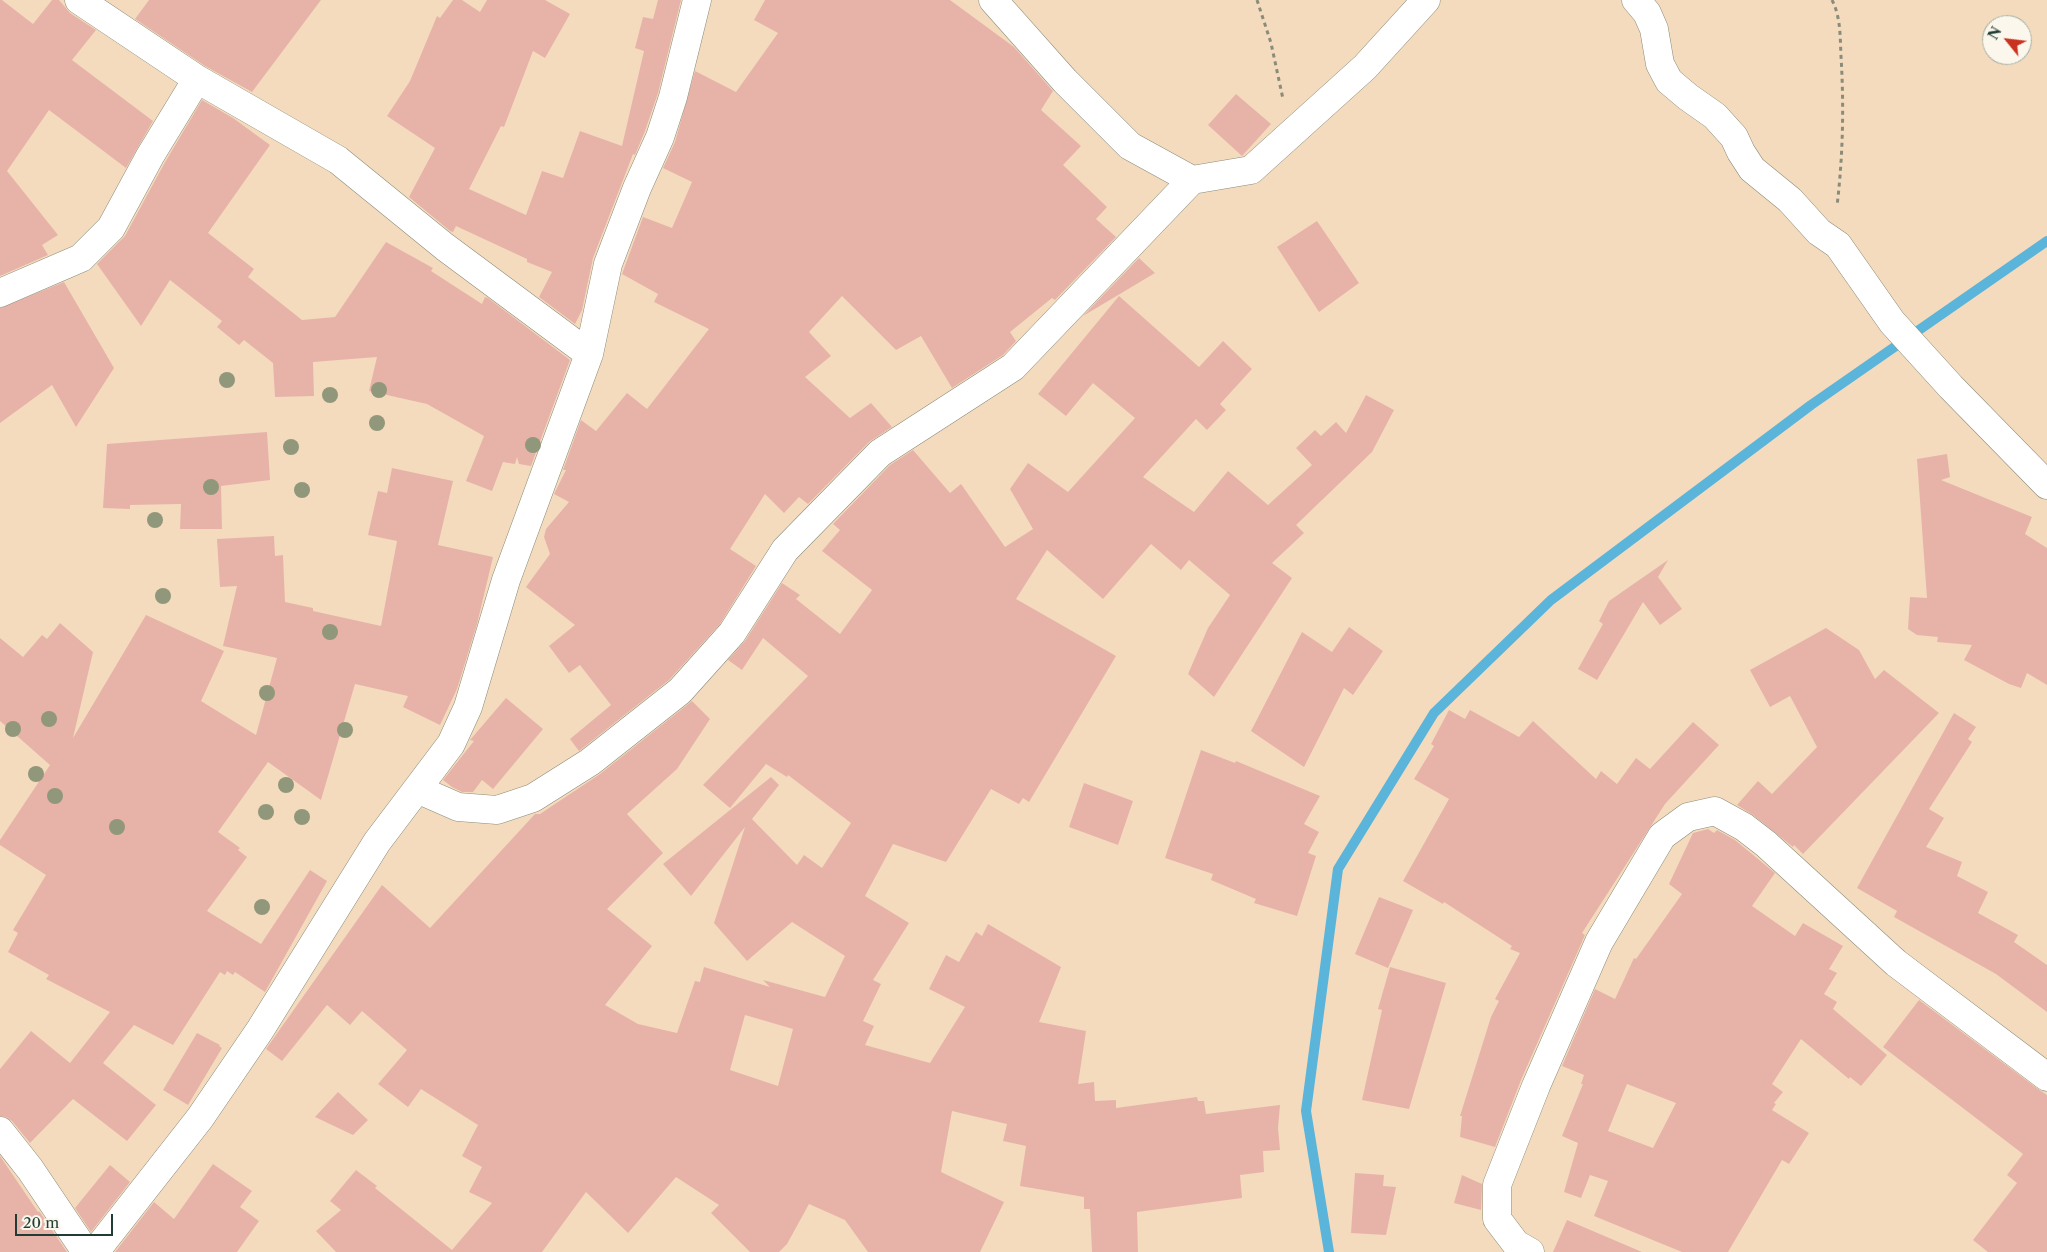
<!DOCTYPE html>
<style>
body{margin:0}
#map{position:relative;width:2047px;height:1252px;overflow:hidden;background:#f4dbbe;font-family:"Libre Caslon Text",serif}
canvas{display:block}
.north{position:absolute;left:1982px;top:15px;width:50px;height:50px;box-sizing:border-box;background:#fbf7ec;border:1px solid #a3ada2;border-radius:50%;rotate:299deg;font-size:14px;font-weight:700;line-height:20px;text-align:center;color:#1f3d34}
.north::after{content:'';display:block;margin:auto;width:18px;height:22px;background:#c8321e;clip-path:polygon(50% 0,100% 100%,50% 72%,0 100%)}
.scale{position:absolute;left:15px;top:1214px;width:98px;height:22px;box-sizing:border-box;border:2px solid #1f3d34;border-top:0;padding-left:6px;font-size:15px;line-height:18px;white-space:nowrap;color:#1f3d34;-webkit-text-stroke:4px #fbf7ec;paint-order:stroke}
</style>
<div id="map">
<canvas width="2047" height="1252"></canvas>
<div class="north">N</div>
<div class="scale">20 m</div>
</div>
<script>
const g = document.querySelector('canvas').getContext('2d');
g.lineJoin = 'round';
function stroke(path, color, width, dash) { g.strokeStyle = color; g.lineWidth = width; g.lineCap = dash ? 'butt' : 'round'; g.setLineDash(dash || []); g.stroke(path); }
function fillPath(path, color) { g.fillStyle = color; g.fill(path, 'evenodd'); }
const stream = new Path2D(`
 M1329,1252l-23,-141 32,-242 96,-156 117,-113 260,-195 236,-164`);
const building = new Path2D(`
 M0,0h2l31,24 19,-24h7l11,13 26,17 -24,30 81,61 -27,47 -77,-58 -42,61 51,64 -16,10 6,10 -48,21z
 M149,0h172l-69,92 -47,-26 -70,-47z
 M453,0h9l18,12 7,-12h58l25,14 -25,44 -12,-7 -29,76 -3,-1 -32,63 57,26 16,-44 21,7 17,-47 42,15 22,-95 -9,-3 8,-31 10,2 5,-19h23l-23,93 -13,38 -10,24 -2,-1 -40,104 -11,52 -7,14 -36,-27 13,-25 -25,-10v-3l-71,-33 -3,6 -3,-1 -41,-34 26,-49 -48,-32 23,-35 27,-65 3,2z
 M765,0h185l64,47 39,44 -12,19 40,36 -18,19 44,42 -11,12 20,18 -61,63 -3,-2 -42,34 6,9 -13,14 -51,33 -31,-52 -25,14 -54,-54 -33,36 22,24 -26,21 45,41 21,-15 21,24 -23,15 -61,62 -9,-7 -15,16 -19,-19 -35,55 26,17 -36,58 -51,56 -90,71 -9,-12 41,-34 -31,-40 -11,8 -20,-27 26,-21 -49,-38 24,-33 -6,-17 2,-8 23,-27 -15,-8 12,-24h-3l18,-50 15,11 31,-38 20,16 62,-80 -55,-27 4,-8 -36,-20 21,-57 29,11 20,-46 -29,-14 12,-26 20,-71 41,21 42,-59 -24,-13z
 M1236,94l35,30 -29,32 -34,-31z
 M202,100l31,18 37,27 -62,88 46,36 -6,8 54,43 33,-3 51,-75 47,26 -2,3 51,33 3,-7 3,1 82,62 -39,106 -12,-2 -2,-7 -2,7 -12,-2 -11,29 -26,-10 18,-45 -57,-32 -58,-13 8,-34 -64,5 1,34 -39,1 -2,-34 -29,-23 -5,5 -22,-18 5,-6 -52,-41 -29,46 -44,-62 28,-28 39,-72z
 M1317,221l42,62 -40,29 -42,-65z
 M1139,258l16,15 -72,43z
 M64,282l50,86 -38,59 -24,-42 -52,38v-115z
 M1119,296l80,71 24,-26 29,28 -32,35 6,6 -19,20 -11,-11 -53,58 51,35 34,-41 40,34 44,-40 -16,-17 19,-18 6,6 15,-14 10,11 20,-38 28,15 -22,42 -76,73 8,8 -32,30 20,15 -78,119 -26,-23 20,-46 22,-33 -41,-35 -8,10 -30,-26 -48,55 -56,-49 -31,49 100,57 -87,146 -6,-4 -4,6 -28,-15 -45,73 -53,-18 -28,52 44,27 -36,57 8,4 -18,37 11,5 -9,19 65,18 35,-56 -36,-18 17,-34 13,7 17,-30 6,4 6,-12 73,43 -22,55 47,9 -8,53 16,-2 1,19 21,-1v8l81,-11 1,4h6l2,13 74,-9 -2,23 2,22 -17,1 1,21 -24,3 2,23 -105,14 1,40h-46l-2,-43h-6v-12l-64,-11 6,-40 -23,-5 4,-17 -55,-13 -11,61 63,30 -24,50h-112l-23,-32 -36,-16 -22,40 -8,8h-29l-39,-39 8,-8 -43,-28 -48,56 -42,-41 -44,60h-206l-20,-21 25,-21 -11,-9 26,-31 21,16 -2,2 77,62 40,-47 -23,-11 13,-25 -20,-11 16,-31 -57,-36 -13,18 -30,-23 29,-34 -45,-39 -12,14 -23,-20 -45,56 -16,-12 116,-164 48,43 105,-114h5l60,-40 92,-73 18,18 -33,50 -50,45 36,39 -56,56 45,37 -47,59 33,19 39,9 18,-52 5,1 4,-15 66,20 -7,-7 62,17 20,-41 -53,-34 -45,39 -33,-38 31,-96 -54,69 -28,-32 108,-87 8,8 -27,34 45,46 7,-10 18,13 29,-45 -63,-48 -1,2 -21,-13 -36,44 -27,-23 105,-109 -45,-38 -21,32 -14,-10 17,-19 37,-58 18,12 -4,4 44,35 32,-44 -50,-39 18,-21 -7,-6 57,-59 23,-15 37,43 11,-9 44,63 28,-18 -23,-40 18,-26 40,29 67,-74 -42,-35 -27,33 -28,-22zM745,1015l48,14 -15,57 -48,-16z
 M267,432l3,48 -49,6 1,43h-42l1,-25 -51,1v4l-27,-1 4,-64z
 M1947,454l3,23 -9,3 91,37 -7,17 22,14v137l-20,-12 -6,15 -12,-4 -45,-24 8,-15 -35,-3 1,-5 -21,-2 -9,-6 2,-32 17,1 -10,-139z
 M392,468l61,13 -15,64 55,12 -16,67 -20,65 -17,36 -37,-18 5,-11 -53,-12 -34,116 -53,-38 -50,70 22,16 -2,2 9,7 -40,54 54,33 49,-74 17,11 -62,111 -30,-20 -2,3 -6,-4 -2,4 -5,-3 -47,73 -39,-20 -31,38 53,42 -29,36 -54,-42 -43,44 -18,-22 -6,-4 -6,-1v-47l31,-38 39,32 40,-51 -64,-33 3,-4 -41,-23 10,-19 -5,-3 33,-55 -46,-30v-5l50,-75 -50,-44v-83l23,19 19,-22 5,4 13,-16 33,29 -20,86 73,-123 78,36 -23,50 55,34 21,-77 -54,-12 14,-60 -17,1 -3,-48 57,-3 1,20 8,-1 2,47 28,6v3l68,15 16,-85 -29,-6 10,-44 9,2z
 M1668,560l-10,17 24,32 -22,16 -17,-23 -46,78 -19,-11 25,-45 -4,-3 10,-20z
 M1349,627l34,24 -30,44 -9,-7 -40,79 -53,-36 51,-99 30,20z
 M1826,628l33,22 16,29 9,-9 55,43 -136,141 -9,-9 -1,2 -40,-32 -16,-10 21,-24 14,13 45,-47 -27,-51 -20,11 -20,-37z
 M506,698l37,31 -50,60 -11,-9 -9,12h-11l-10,-5 -9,-7 31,-39 -4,-1z
 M1449,710l16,9 5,-9 49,27 14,-16 63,58 5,-8 16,13 19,-26 14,11 43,-47 26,23 -54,59 -83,129 3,2 -64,145 -26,67 -35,-10 2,-21h-2l31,-99 8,-16 -4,-2 25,-46 -10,-4 2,-3 -68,-44 -1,2 -40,-23 46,-82 -35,-20 20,-33 -3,-2z
 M1954,713l22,14 -8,12 4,3 -43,67 15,9 -18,29 36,15 -5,14 31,16 -10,21 40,22 -4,7 33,23v47l-51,-38 -102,-57 3,-6 -40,-23z
 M1201,750l34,13 1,-2 84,35 -16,28 15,8 -11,21 8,3 -19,60 -43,-13 2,-4 -45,-19 2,-6 -48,-16z
 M1084,783l49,18 -15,44 -49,-18z
 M1708,829l6,4 3,-3 18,10 40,33 -23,33 43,30 8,-13 40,23 -14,23 8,4 -13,21 13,8 -4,7 54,46 -26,31 -11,-9 -1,2 -48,-40 -29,45 11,8 -9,11 2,1 -4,6 37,23 -20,31 -7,-4 -54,92h-46l-88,-36 14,-35 -18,-6 -9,23 -17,-6 14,-49 -16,-7 21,-52h-2l3,-9 -22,-9 33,-77 20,10 19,-41 2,1 46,-65 -13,-10 24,-51zM1627,1084l49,19 -23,45 -45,-17z
 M1379,897l34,13 -25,58 -33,-14z
 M1390,967l56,16 -37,126 -47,-9 20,-90 -4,-1z
 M1919,1000l119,89 9,6v157h-59l-15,-12 44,-57 -10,-8 16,-21 -140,-107z
 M197,1033l23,12 -1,1 3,2 -34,57 -25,-15z
 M338,1092l30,28 -15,15 -38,-18z
 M0,1156l38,56 1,-1 28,41h-67z
 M213,1164l39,27 -12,16 19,14 -22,31h-122l39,-50 20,17z
 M110,1165l20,17 -39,50 -16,-24z
 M1355,1173l29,2 -1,11 13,1 -10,48 -35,-2z
 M1462,1175l20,9 -1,26 -27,-7z
 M1567,1220l75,32h-89z`);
const path = new Path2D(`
 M1257,0l14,43 12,56
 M1832,0c9,18 8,37 9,56 3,50 2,100 -4,150`);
const street = new Path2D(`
 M79,0l118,79 141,81 107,87 144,107
 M993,0l72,81 65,65 62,34
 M1636,0l11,13 7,16 6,35 9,17 19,16 27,19 19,21 7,15 11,17 38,31 29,32 19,13 54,77 59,65 96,98
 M0,293l81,-35 30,-30 39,-72 47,-77
 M417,789l41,18 39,3 36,-12 57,-36 90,-71 52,-58 53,-83 95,-97 133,-86 179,-187 59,-10 114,-103 61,-67
 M0,1131l30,38 56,83
 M95,1252l105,-134 60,-88 117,-188 74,-98 17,-37 38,-127 83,-226 19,-90 29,-76 23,-51 13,-40 24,-97
 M1530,1252l-14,-8 -19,-25v-34l39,-99 63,-144 63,-106 26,-19 27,-6 29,16 22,17 130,119 151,114`);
const trees = [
 [227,380],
 [379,390],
 [330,395],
 [377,423],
 [533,445],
 [291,447],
 [211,487],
 [302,490],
 [155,520],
 [163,596],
 [330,632],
 [267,693],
 [49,719],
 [13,729],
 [345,730],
 [36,774],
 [286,785],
 [55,796],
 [266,812],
 [302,817],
 [117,827],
 [262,907]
];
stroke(stream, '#5bb4d9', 10);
fillPath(building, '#e7b3a9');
stroke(street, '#8a8c79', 29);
stroke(path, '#8a8c79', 3, [4, 4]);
stroke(street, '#fff', 28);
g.fillStyle = '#91977a';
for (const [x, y] of trees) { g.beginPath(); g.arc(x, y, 8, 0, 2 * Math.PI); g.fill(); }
</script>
